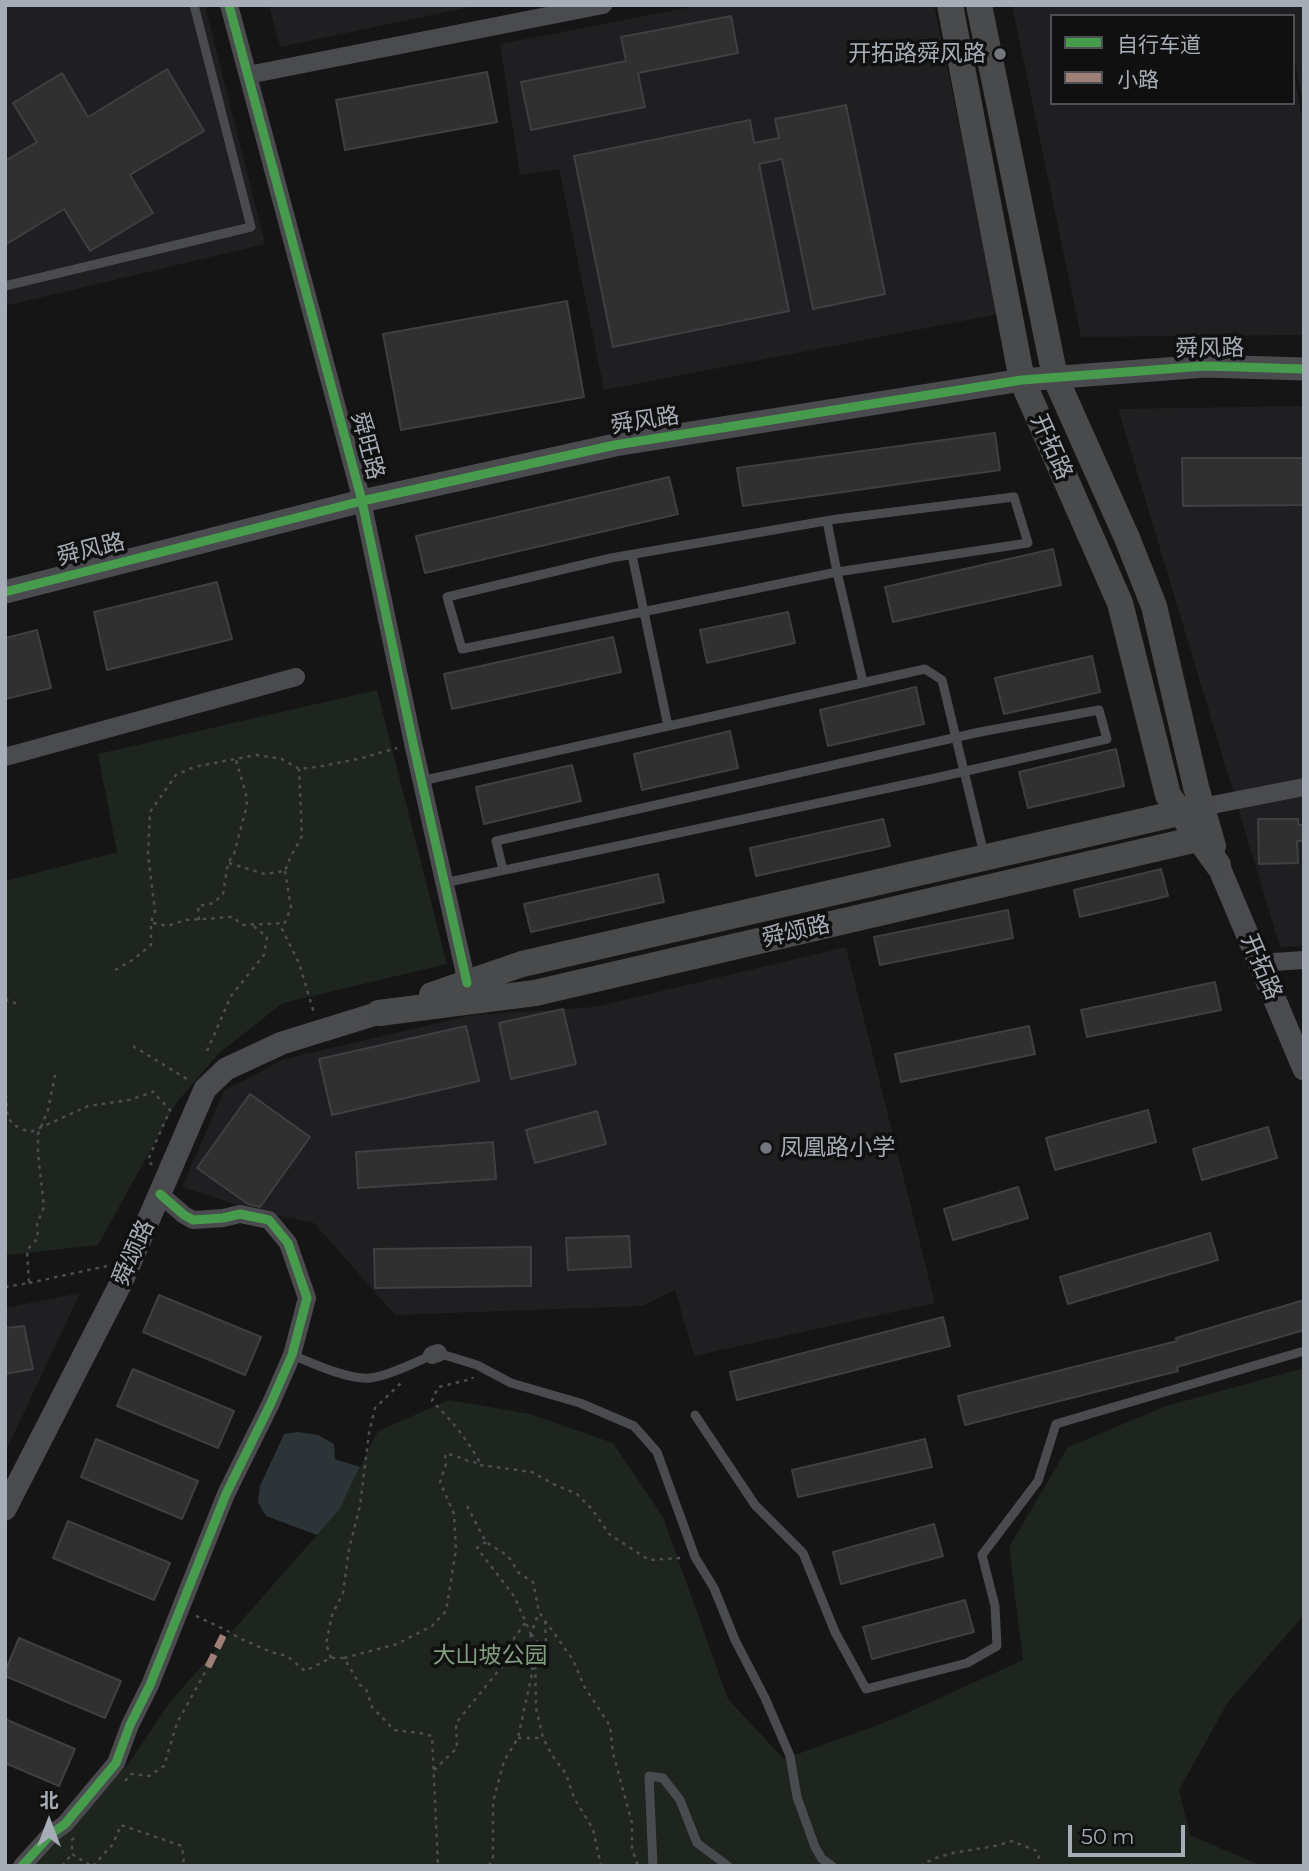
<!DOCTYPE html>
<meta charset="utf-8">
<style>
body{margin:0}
#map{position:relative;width:1309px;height:1871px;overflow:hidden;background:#151516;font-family:Montserrat,"Noto Sans SC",sans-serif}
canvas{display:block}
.frame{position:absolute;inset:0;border:7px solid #a7adb6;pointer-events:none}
.legend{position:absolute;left:1050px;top:14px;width:245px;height:91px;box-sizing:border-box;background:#101011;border:2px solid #4c4f53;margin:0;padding:9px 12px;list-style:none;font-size:21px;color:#a7adb6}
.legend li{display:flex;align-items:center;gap:14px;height:35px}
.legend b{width:35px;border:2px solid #4c4f53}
.north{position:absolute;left:14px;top:1787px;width:70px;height:70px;-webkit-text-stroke:5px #101011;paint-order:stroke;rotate:0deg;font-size:19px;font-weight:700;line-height:28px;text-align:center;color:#a7adb6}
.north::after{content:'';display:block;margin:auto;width:24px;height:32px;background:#a7adb6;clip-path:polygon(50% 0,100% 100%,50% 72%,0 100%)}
.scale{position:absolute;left:1068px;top:1825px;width:117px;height:32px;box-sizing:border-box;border:4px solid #a7adb6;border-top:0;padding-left:9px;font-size:21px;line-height:24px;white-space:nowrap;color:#a7adb6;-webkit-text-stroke:5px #101011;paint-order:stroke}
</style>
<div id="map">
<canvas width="1309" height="1871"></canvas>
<div class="frame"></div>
<ul class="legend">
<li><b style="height:9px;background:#469c4c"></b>自行车道</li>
<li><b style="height:9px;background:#9e8076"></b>小路</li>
</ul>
<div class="north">北</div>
<div class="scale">50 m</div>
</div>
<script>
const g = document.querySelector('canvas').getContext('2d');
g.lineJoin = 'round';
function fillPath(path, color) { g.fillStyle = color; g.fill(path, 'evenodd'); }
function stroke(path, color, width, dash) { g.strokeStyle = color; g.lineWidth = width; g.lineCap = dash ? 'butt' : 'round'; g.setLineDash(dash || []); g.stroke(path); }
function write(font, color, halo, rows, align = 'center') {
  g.font = font + ' Montserrat,"Noto Sans SC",sans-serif'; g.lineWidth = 7; g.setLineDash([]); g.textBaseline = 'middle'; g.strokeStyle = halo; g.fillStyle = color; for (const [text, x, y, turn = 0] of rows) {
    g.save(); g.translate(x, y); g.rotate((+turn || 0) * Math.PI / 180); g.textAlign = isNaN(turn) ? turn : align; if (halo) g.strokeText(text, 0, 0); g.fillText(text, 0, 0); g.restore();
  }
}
const built = new Path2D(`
 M5,5h200l60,239 -260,62z
 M269,5h210l-199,42z
 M701,5h233l65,309 -395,76 -45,-221 -39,6 -20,-131z
 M1012,5h292v103l-11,-55v-37h-7l-2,-8 1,8h-233v87h241v-36l11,63v205l-223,2z
 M1304,406v540l-24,1 -162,-538z
 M846,947l89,356 -241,53 -19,-66 -33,16 -247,9 -81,-92 -57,-12 -75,-24 42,-96 60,-32 189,-44 122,-8z
 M80,1293l-75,160v-145z`);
const green = new Path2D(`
 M377,690l70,274 -164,39 -64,50 -42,49 -79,143 -90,10 -3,-7v-367l112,-29 -19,-98z
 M1304,1368v247l-76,87 -49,88 11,45 72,31h-1230l97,-103 41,-61 169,-192 39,-79 71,-31 81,14 83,29 50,74 65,182 56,60 107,-39 132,-60 -14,-113 59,-100 98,-41z`);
const water = new Path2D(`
 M298,1432l20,3 16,9 1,15 25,8 -21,43 -22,25 -51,-19 -8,-14 2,-16 24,-52z`);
const building = new Path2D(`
 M731,16l7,37 -100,20 7,34 -114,23 -10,-48 105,-21 -5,-24z
 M167,69l37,62 -74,44 23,38 -63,38 -26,-42 -59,36v-84l32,-19 -24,-39 49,-30 26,44z
 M487,72l10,50 -152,28 -9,-50z
 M846,105l39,189 -72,15 -31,-150 -23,5 30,147 -176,36 -39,-191 176,-36 4,23 25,-5 -4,-19z
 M567,301l17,96 -183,33 -18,-96z
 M995,433l5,37 -257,36 -6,-38z
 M1182,458h122v47l-121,1z
 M669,477l9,37 -253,59 -9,-37z
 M1053,549l8,36 -168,37 -8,-35z
 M217,582l15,57 -125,31 -13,-58z
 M788,612l7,31 -88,20 -7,-33z
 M37,630l14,58 -46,11v-61z
 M613,637l8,35 -169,37 -8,-35z
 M1092,656l8,36 -96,22 -9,-36z
 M916,687l8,37 -96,22 -8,-36z
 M730,731l8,37 -96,22 -8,-36z
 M1116,749l8,37 -96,22 -9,-36z
 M572,765l9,36 -97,23 -8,-37z
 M883,819l7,27 -134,30 -6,-28z
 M1258,819h40v6h6v16h-7l1,22 -39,1z
 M1161,869l7,27 -88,21 -6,-27z
 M658,874l6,28 -133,30 -7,-28z
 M1008,910l5,28 -133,27 -6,-28z
 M1215,982l6,28 -134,27 -6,-27z
 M563,1009l13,55 -65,15 -12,-56z
 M466,1026l13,55 -147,34 -13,-56z
 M1029,1026l6,28 -134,28 -6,-28z
 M250,1094l60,43 -50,70 -12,-3 -51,-36z
 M1148,1110l8,32 -101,28 -9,-32z
 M597,1111l9,33 -71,19 -9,-33z
 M1268,1127l9,31 -75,22 -9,-31z
 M493,1142l3,37 -138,9 -2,-36z
 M1018,1187l10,31 -75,22 -9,-31z
 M1210,1233l8,27 -150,44 -8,-27z
 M629,1236l2,31 -63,3 -2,-32z
 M531,1247v39l-156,2 -1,-39z
 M159,1295l102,42 -16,38 -102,-43z
 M1304,1300v30l-127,37 1,4 -213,54 -7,-29 219,-55 -1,-3z
 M943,1317l7,29 -213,54 -7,-28z
 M24,1326l9,43 -28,5v-46z
 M133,1369l101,42 -16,37 -101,-42z
 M96,1439l102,42 -16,38 -101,-42z
 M925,1439l7,28 -134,30 -6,-27z
 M68,1521l102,42 -16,37 -101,-42z
 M934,1524l9,32 -102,28 -8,-32z
 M965,1600l9,32 -102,27 -9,-32z
 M19,1638l102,43 -16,37 -100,-42v-4z
 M5,1719l70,30 -16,37 -54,-23z`);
const path = new Path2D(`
 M229,863l36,11 20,-3 5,-13 12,-22 -3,-67
 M285,871l6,37 -9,21 17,34 15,50
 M199,920l-1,-14 16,-3 9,-9 5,-31 6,-9 13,-49 -1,-11 -10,-34
 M153,923l14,3 19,-6 47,-3 9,8 43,-2
 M115,970l19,-11 17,-14v-23l4,-11 -7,-56 2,-43 26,-37 18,-8 62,-12 26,4 17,10 24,-3 39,-8 35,-10
 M5,999l13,5
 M133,1046l57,35
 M207,1051l24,-55 33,-41 3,-18 -15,-12
 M5,1086c4,27 -5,37 26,46l57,-26 41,-6 24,-8 2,-4
 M152,1165l-4,-5 22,-50 -17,-18
 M29,1283l78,-17
 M5,1287l24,-4 -2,-33 11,-12 -1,-14 7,-17 -6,-53v-20l10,-24 7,-35
 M480,1465l52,7 21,12 24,10 15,15 17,25 40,26 32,-2
 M467,1506l19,36 22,14 11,17 14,9 6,30 34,48 11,26 26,40 3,27 19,70v26l6,17
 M486,1542l-9,6 37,48 17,38 8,-22
 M196,1616l30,14 13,8 32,14 16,4 18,15 26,-13h13l16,27 6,4 6,18 22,23 26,3 12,3 6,130
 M545,1621l1,22 -9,4 -2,8 1,53 7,30 9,17 14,19 8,24 19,31 8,37
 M531,1634l-3,11 7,11
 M531,1634l6,7v5
 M331,1658l-5,-14 6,-29 11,-22 6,-44 11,-43 9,-73 6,-25 26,-25
 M344,1658l53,-14 35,-18 14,-15 10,-61 -2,-36 -14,-32 6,-18 -1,-10c15,1 19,8 35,9 -13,-25 -29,-43 -48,-62l6,-14 34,-8 1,-2
 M518,1738h24
 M434,1770l23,-22 -1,-25 60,-74 -2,-11 12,-16
 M125,1781l6,-7 18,2 15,-10 13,-43 31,-56
 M74,1838l-2,2v14l19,12
 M62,1866l10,-12
 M93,1866l20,-22 8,-19 61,21 2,20
 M489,1866l4,-9v-55l11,-41 14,-23 15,-69 -6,-4 -11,-16
 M920,1866c28,-18 62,-14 92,-25l25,10 4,15`);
const service = new Path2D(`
 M5,286l246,-59 -57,-222
 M1014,497l14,46 -191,29 -375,77 -15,-52 164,-39 226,-39z
 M827,521l10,51 26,110
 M632,555l36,171
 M421,781l504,-112 17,11 42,174
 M444,883l487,-104 176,-40 -8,-29 -119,22 -484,109 7,29
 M438,1353l39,12 34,18 69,20 54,23 23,26 38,105 19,31 21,52 30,58 25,58 7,41 18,50 7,12 10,7
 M292,1355c20,8 56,25 78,23 16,-1 46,-16 62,-23
 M695,1415l60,90 48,48 32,79 31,57 101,-26 30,-17 -2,-40 -13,-51 56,-74 18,-57 248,-73
 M653,1866l-4,-90 14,2 17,22 17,43 31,23`);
const minor = new Path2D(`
 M229,5l133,496 51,242 54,240
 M248,75l355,-70
 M5,757l291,-80
 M1202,807l102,-20
 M1259,963l45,-3
 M432,1355l6,-2
 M22,1866l29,-32 14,-10 51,-61 14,-38 20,-40 76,-191 45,-91 21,-48 15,-57 -19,-55 -19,-23 -29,-6 -17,4 -30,2 -9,-5 -24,-21`);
const tertiary = new Path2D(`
 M5,592l357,-91 253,-56 407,-65 183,-14 99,3
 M1218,865l86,204
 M5,1509l117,-228 83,-192 21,-20 56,-26 97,-30`);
const secondary = new Path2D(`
 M950,5l72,375 98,223 48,192 50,70
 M979,5l76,372 72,161 27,68 42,181 17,59
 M432,995l90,-31 674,-155
 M379,1013l156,-20 675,-157`);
const quiet = new Path2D(`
 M208,1667l18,-37`);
const cycleway = new Path2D(`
 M229,5l133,496 51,242 54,240
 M5,592l357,-91 253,-56 407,-65 183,-14 99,3
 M22,1866l29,-32 14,-10 51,-61 14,-38 20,-40 76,-191 45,-91 21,-48 15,-57 -19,-55 -19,-23 -29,-6 -17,4 -30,2 -9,-5 -24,-21`);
const markers = [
 [1000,54,7,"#74787e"],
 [766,1148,7,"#74787e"]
];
const poiNames = [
 ["开拓路舜风路",986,54],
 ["凤凰路小学",780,1148,"left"]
];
const streetNames = [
 ["舜风路",1210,349,-1],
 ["舜风路",645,421,-9],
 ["舜旺路",367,446,75],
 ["开拓路",1051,447,66],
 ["舜风路",91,550,-14],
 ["舜颂路",796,932,-13],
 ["开拓路",1261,967,67],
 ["舜颂路",134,1253,-66]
];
const parkNames = [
 ["大山坡公园",490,1656]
];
fillPath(built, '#1f1f21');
fillPath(green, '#1e241e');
fillPath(water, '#2c3438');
fillPath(building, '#303031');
stroke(building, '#3e3f42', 2);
stroke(path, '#4b4d50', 2.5, [3.5, 5]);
stroke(service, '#4a4b4e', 9);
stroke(minor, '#4a4b4e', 18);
stroke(tertiary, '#4a4b4e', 23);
stroke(secondary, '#494a4c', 26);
stroke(quiet, '#9e8076', 7, [14, 7]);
stroke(cycleway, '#469c4c', 9);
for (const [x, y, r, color] of markers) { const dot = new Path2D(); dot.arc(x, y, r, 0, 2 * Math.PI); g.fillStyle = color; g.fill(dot); stroke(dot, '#101011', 2.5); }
write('23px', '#a7adb6', '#101011', poiNames, 'right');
write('23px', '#a7adb6', '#101011', streetNames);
write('23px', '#819f7f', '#101011', parkNames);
</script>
